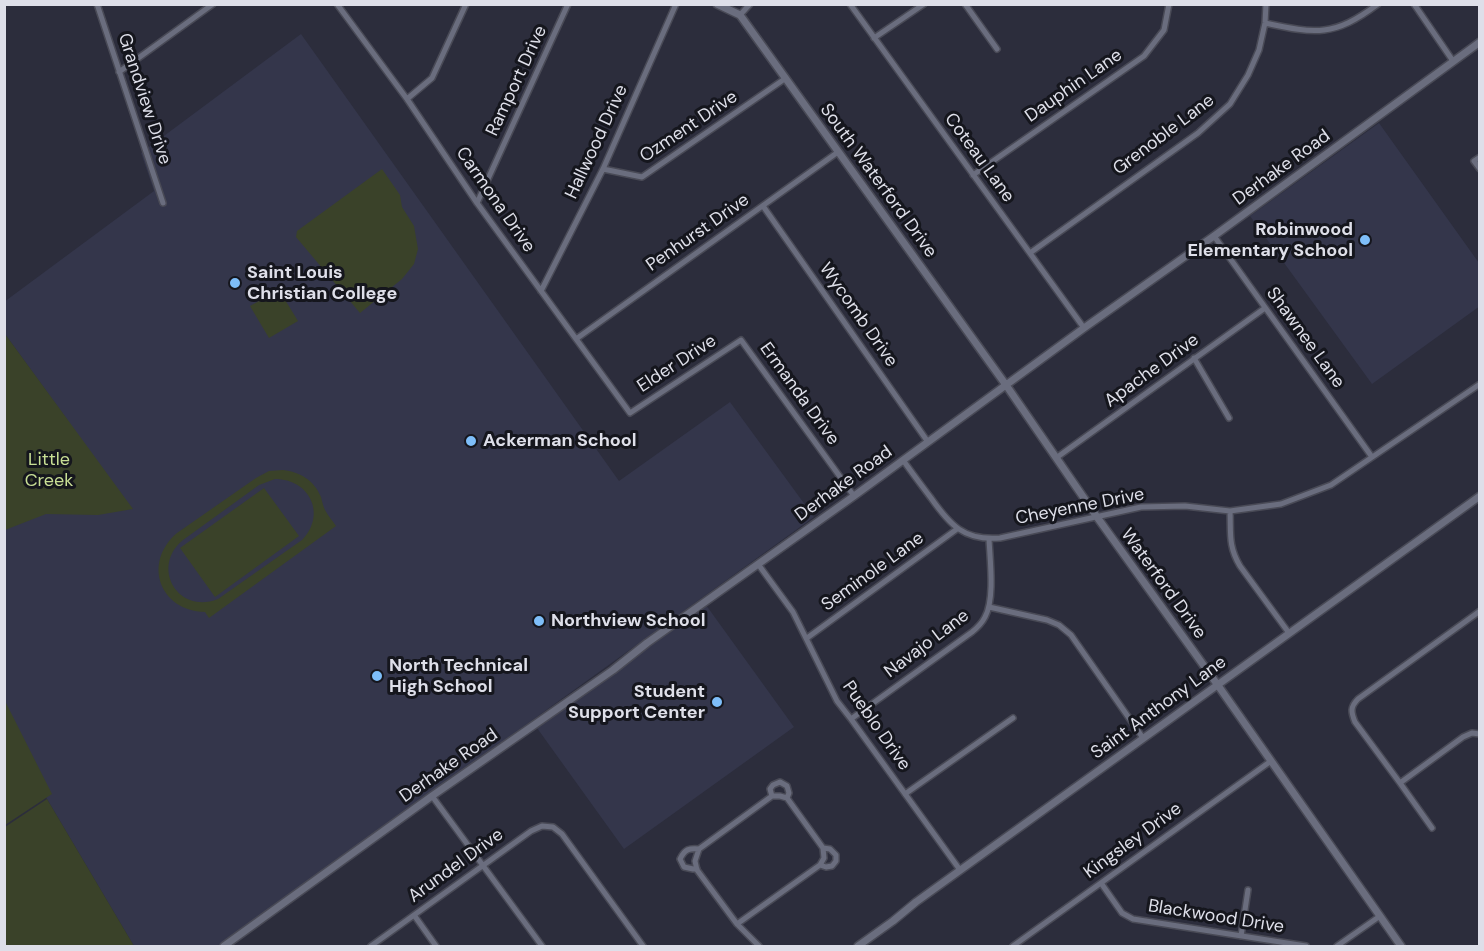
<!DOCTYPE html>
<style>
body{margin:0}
#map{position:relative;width:1484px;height:951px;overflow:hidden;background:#2c2d3c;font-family:"DM Sans",sans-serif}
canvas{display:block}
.frame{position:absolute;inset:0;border:6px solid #dedfe9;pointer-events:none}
</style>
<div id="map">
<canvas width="1484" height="951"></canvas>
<div class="frame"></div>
</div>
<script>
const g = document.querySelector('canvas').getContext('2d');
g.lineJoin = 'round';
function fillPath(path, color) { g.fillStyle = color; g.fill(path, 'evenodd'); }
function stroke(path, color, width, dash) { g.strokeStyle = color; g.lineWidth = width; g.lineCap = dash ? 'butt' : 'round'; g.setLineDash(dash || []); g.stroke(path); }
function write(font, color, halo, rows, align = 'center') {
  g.font = font + ' "DM Sans",sans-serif'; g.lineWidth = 6; g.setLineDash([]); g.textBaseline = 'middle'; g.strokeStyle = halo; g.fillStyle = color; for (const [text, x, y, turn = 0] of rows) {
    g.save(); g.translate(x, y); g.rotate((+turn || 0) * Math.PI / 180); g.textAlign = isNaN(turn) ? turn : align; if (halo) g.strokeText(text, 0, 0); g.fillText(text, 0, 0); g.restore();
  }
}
const built = new Path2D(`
 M301,34l318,447 111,-79 84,115 -595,429h-85l-87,-147 -42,-82v-239l63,-57 -63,-87 -1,-32 150,-111 -13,-38z
 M1379,123l100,140 1,43 -108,78 -122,-168z
 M706,605l88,122 -170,122 -87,-121z`);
const green = new Path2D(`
 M382,169l18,26 2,12 12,19 4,23 -4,15 -12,15 -42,34 -64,-76 1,-6z
 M279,290l19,31 -29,17 -19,-32z
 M5,334l128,175 -35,6 -52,-1 -41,16z
 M283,470c17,2 31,10 38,27 1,4 2,9 4,13 3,6 8,11 11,16l-127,92 -4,-6c-45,-1 -63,-49 -28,-79l79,-55 13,-7zM275,479c35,0 52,36 27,61l-84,59c-40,16 -68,-32 -35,-59l76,-55z
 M264,488l35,48 -84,61 -35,-49z
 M5,701l47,93 -47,31h-1z
 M47,799l87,147h-129v-119z`);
const minor = new Path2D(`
 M97,4l66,199
 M337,4l70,95 70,104 153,210 111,-73 113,156
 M850,4l234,324
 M965,4l32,45
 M1414,4l39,57
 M740,15l10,-11
 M1265,23c51,11 69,14 113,-19
 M874,38l50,-34
 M119,72l94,-68
 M407,99l25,-21 34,-74
 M1480,157l-6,4 6,8
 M603,169l39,8 144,-99
 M973,175l171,-119 20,-26 5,-26
 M477,203l91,-199
 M763,206l165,236
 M1214,236l158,221
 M1030,253l168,-120 32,-29 18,-29 11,-25 6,-27 1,-19
 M541,291l62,-122 73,-165
 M576,339l262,-187
 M1194,358l35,60
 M1056,458l209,-150
 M903,460c9,13 19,26 28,38 19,27 33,43 69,40l141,-31 44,-1 45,5 51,-7 50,-19 149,-101
 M1230,511c1,22 -2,35 10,55l49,67
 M758,564l35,48 44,89 14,18 109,151
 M989,607l58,13 12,5 12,10 72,103
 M1480,611l-122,88c-8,8 -7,13 -3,23l45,61 63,-46 9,-4 8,1
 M807,638l150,-109
 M851,719l121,-87c5,-4 10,-9 13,-15 10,-18 5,-57 4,-78
 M1400,783l32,45
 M905,794l108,-76
 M432,796l110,150
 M772,796l-2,-7 3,-4 7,-3 7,4 2,7 -2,5
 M820,865l6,2 6,-1 4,-5v-6l-6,-6 -7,-1
 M697,869h-4l-9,-2 -4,-8c5,-10 9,-11 19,-10
 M1101,883l21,30 11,6 173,27
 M414,915l22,31
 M737,924l83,-59 4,-7 -1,-10 -36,-50 -7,-2h-8l-73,53 -4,12 2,9 40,54 22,22
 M1241,936l7,-46
 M371,946l160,-115 11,-5 11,1 9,7 81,112
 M1013,946l258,-185
 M1337,946l43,-30`);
const tertiary = new Path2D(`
 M717,4l23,11 266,370 91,132 120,167 184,262
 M224,946l208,-150 181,-126 34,-27 207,-147 230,-168 130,-92 266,-194
 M858,946l35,-25 23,-19 564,-406`);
const markers = [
 [1365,240,6,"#7ebef9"],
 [235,283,6,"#7ebef9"],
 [471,441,6,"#7ebef9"],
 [539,621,6,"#7ebef9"],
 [377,676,6,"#7ebef9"],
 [717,702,6,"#7ebef9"]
];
const streetNames = [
 ["Ramport Drive",517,81,-65],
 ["Dauphin Lane",1074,86,-35],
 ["Grandview Drive",144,99,72],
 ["Ozment Drive",689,127,-34],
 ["Grenoble Lane",1164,135,-37],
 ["Hallwood Drive",597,142,-65],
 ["Coteau Lane",979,158,54],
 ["Derhake Road",1282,168,-36],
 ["South Waterford Drive",878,181,54],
 ["Carmona Drive",495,200,55],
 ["Penhurst Drive",698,233,-35],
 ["Wycomb Drive",858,315,55],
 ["Shawnee Lane",1305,338,54],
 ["Elder Drive",677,364,-33],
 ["Apache Drive",1152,371,-36],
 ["Ermanda Drive",799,394,54],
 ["Derhake Road",844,484,-36],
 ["Cheyenne Drive",1080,507,-11],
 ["Seminole Lane",873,572,-36],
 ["Waterford Drive",1163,584,54],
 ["Navajo Lane",927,644,-37],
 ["Saint Anthony Lane",1159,708,-36],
 ["Pueblo Drive",876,726,55],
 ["Derhake Road",449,766,-35],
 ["Kingsley Drive",1133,841,-36],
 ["Arundel Drive",456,866,-36],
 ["Blackwood Drive",1216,917,9]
];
const poiNames = [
 ["Robinwood",1353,230,"right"],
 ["Elementary School",1353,251,"right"],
 ["Saint Louis",247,273],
 ["Christian College",247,294],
 ["Ackerman School",483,441],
 ["Northview School",551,621],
 ["North Technical",389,666],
 ["High School",389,687],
 ["Student",705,692,"right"],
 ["Support Center",705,713,"right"]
];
const parkNames = [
 ["Little",49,460],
 ["Creek",49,481]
];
fillPath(built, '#34364b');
fillPath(green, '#3a4229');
stroke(minor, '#494a56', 8);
stroke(tertiary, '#494a56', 10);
stroke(minor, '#6a6d7e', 5);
stroke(tertiary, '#6a6d7e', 7);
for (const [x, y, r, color] of markers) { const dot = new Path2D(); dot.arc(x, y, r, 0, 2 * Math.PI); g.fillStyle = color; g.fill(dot); stroke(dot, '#15161d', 2); }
write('18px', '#dedfe9', '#15161d', streetNames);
write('bold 18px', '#dedfe9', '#15161d', poiNames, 'left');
write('18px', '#c9df95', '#15161d', parkNames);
</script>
